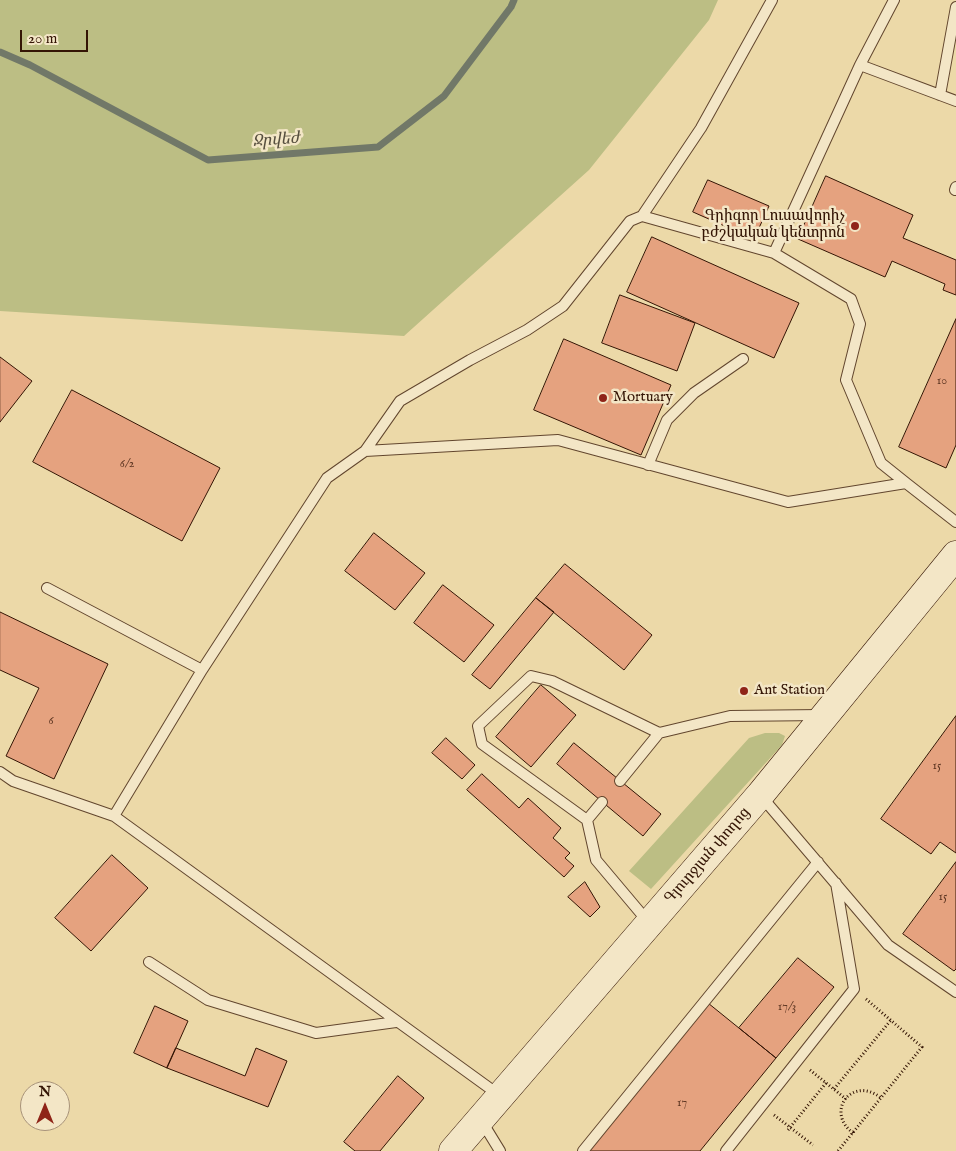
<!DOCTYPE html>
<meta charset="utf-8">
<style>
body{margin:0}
#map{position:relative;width:956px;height:1151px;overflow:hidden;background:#ecd9a8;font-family:"IM FELL English",serif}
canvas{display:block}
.north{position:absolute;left:20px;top:1081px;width:50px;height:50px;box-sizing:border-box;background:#f3e6c6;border:1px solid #a79279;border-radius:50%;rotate:0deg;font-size:14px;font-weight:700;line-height:20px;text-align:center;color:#341505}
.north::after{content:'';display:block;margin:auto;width:18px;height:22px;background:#8f2418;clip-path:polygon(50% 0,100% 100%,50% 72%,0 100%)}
.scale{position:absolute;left:20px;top:30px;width:68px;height:22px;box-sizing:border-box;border:2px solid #341505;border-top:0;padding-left:6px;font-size:15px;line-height:18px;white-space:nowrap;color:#341505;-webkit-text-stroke:4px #f3e6c6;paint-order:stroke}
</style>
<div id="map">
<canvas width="956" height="1151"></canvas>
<div class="north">N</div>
<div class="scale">20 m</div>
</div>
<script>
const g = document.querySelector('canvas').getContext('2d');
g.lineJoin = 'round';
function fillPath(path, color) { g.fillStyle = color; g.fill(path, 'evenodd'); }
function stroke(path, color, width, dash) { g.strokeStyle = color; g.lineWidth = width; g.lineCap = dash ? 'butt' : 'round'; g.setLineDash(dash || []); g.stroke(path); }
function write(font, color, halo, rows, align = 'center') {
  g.font = font + ' "IM FELL English","Noto Serif Armenian",serif'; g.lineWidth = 5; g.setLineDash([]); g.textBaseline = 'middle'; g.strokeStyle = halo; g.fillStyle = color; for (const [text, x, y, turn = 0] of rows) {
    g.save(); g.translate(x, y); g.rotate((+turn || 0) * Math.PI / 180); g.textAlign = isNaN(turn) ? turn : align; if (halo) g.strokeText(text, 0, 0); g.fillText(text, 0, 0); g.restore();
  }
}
const green = new Path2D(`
 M0,0h718l-9,20 -120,150 -185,166 -404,-25z
 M765,733h14l6,3 -3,9 -131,144 -22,-18 120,-133z`);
const stream = new Path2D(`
 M0,52l30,13 178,95 170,-13 66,-51 67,-89 3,-7`);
const building = new Path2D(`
 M826,176l87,39 -10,23 53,22v35l-13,-5 2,-6 -53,-23 -7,16 -87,-38z
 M708,180l61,26 -15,33 -61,-27z
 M652,237l147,66 -25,55 -147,-66z
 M620,295l75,28 -18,48 -75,-28z
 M956,319v126l-10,23 -47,-21z
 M564,339l107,46 -30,70 -107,-45z
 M0,357l32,24 -32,41z
 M72,390l148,78 -38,73 -149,-79z
 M374,533l51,40 -30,37 -50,-39z
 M565,564l87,71 -28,35 -88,-72z
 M443,585l51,40 -30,37 -50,-39z
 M536,598l18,14 -64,77 -18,-14z
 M0,612l108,52 -54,115 -48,-23 33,-68 -39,-18z
 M541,685l35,30 -45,52 -35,-30z
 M956,716v137l-16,-11 -9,12 -50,-35z
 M446,738l29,27 -13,14 -30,-26z
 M574,743l87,71 -18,22 -86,-72z
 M482,774l37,34 9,-10 33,30 -8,10 17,15 -5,5 9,8 -10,11 -97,-87z
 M112,855l36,33 -57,63 -36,-33z
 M956,862v107l-2,2 -51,-37z
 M585,882l15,25 -10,10 -22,-20z
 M798,958l36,29 -58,71 -37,-30z
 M708,1003l68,55 -76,93h-112z
 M155,1006l33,15 -21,47 -33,-15z
 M176,1048l69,28 11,-28 31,13 -19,46 -101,-39z
 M398,1076l26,22 -44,53h-25l-11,-9z`);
const path = new Path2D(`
 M810,1070l36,29
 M834,1089l57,-69
 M774,1115l39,30
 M788,1130l38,-47
 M853,1133c-29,-22 0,-58 28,-35
 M838,1151l84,-104 -56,-48`);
const lane = new Path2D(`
 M860,65l96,36
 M940,95l16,-88
 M955,190l1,-3
 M642,216l59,-88 71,-128
 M774,253l86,-188 34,-65
 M365,451l35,-50 70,-41 57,-30 36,-24 67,-85 12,-5 132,37 77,46 9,25 -14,56 35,83 25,20
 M648,465l19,-45 27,-27 49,-34
 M47,588l155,82
 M0,772l13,9 101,35 385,279
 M620,781l39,-48 71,-17 92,-1
 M761,796l127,149 68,47
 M602,802l-15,18 9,40 53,63
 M114,816l88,-146 125,-192 38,-27 193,-11 230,62 118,-19 50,39
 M587,820l-105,-76 -4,-18 53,-50 21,5 107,52
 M149,962l59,38 108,33 80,-11
 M481,1120l19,31
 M583,1151l235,-289
 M726,1151l128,-162 -18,-106`);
const secondary = new Path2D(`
 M453,1151l307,-356 196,-240`);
const markers = [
 [855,226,5,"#8f2418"],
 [603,398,5,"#8f2418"],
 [744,691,5,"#8f2418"]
];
const numberNames = [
 ["10",942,382],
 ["6/2",127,465],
 ["6",51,722],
 ["15",937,767],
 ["15",943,898],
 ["17/3",787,1008],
 ["17",682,1104]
];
const poiNames = [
 ["Գրիգոր Լուսավորիչ",845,217,"right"],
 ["բժշկական կենտրոն",845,234,"right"],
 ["Mortuary",613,398],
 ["Ant Station",754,691]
];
const streetNames = [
 ["Գյուրջյան փողոց",708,856,-49]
];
const waterNames = [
 ["Ջրվեժ",276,141,-4]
];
fillPath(green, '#bcbe84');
stroke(stream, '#717868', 7);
fillPath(building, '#e5a27f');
stroke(building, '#341505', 1);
stroke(lane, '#62462e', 12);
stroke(secondary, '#341505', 29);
stroke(path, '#341505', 3, [1, 2.5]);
stroke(lane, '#f3e6c6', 10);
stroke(secondary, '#f3e6c6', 28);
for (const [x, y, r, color] of markers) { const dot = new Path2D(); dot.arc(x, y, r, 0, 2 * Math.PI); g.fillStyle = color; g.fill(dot); stroke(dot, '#f3e6c6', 2); }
write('12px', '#603824', null, numberNames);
write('15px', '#341505', '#f3e6c6', poiNames, 'left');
write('15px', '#341505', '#f3e6c6', streetNames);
write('italic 16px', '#574f3f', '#f3e6c6', waterNames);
</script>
